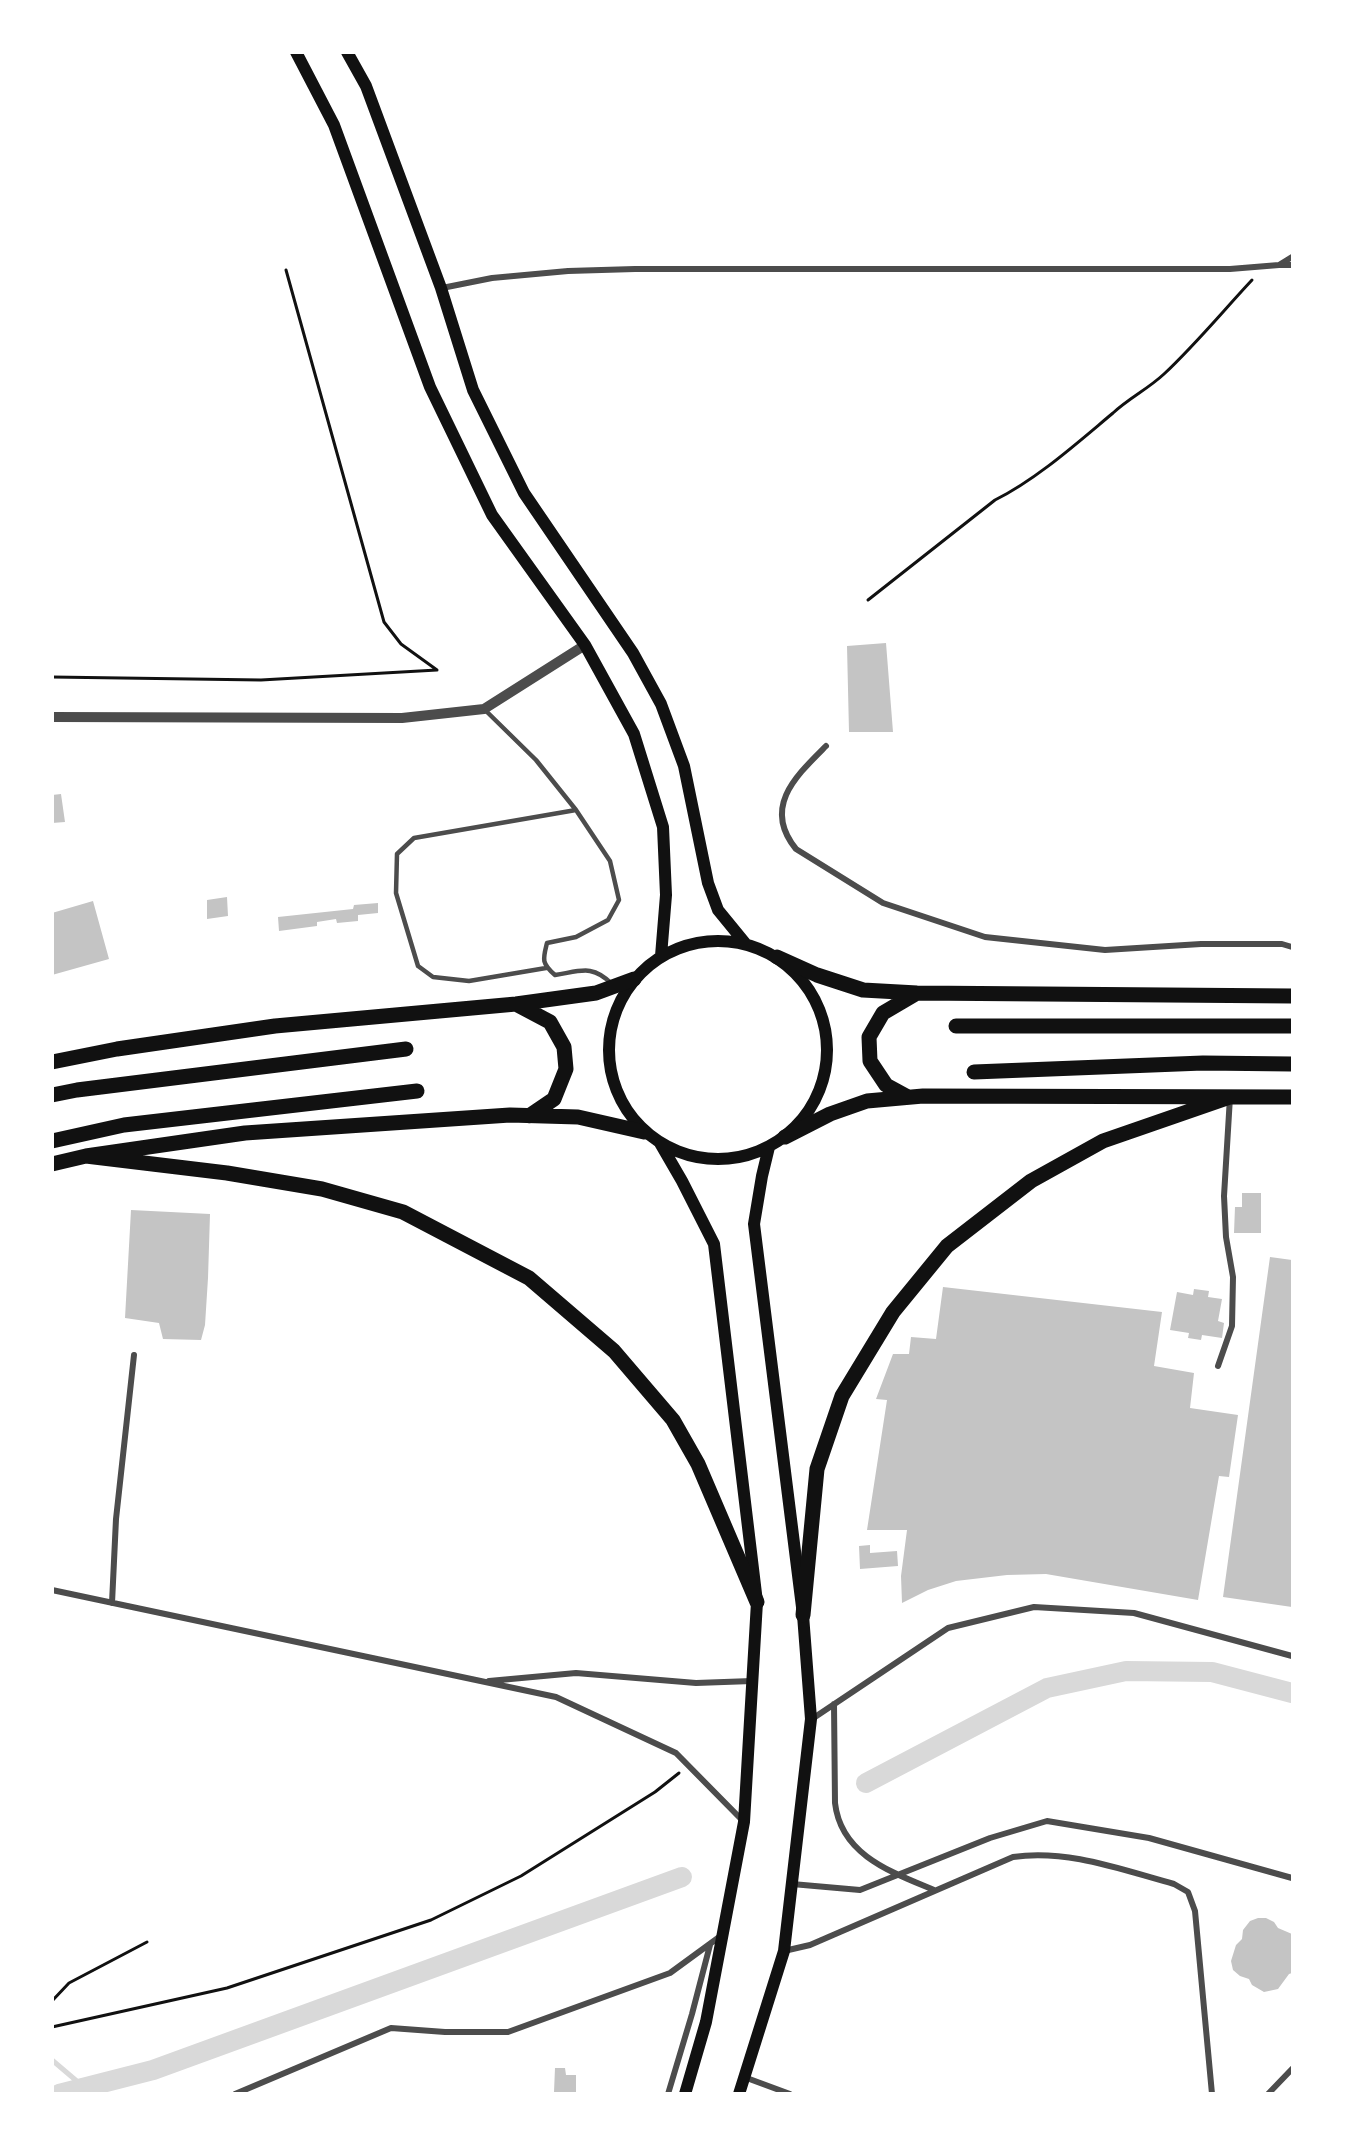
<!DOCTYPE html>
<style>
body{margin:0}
#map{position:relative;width:1345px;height:2146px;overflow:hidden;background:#fff;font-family:"DejaVu Sans",sans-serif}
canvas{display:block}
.frame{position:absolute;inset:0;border:54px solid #fff;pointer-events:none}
</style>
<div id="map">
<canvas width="1345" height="2146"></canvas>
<div class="frame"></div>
</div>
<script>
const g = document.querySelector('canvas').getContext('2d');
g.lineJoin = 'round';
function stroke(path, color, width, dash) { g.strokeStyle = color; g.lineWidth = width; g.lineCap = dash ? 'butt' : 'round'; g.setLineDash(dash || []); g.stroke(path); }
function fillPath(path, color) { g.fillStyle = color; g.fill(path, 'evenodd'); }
const stream = new Path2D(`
 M52,2060l40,34`);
const canal = new Path2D(`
 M866,1783l181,-95 79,-17 86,1 80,21
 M59,2094l94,-24 529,-193`);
const building = new Path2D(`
 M886,643l7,89h-44l-2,-86z
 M61,794l4,28 -13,1v-28z
 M227,897l1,19 -21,3v-19z
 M93,901l16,58 -57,16v-62z
 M378,903v10l-20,2v6l-21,2 -1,-4 -19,3v4l-38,5 -1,-14 75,-8 1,-4z
 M1242,1193h19v40h-27l1,-26h7z
 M131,1210l79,4 -2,64 -3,47 -4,15 -38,-1 -4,-16 -34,-5z
 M1270,1257l22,3v347l-69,-10z
 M943,1287l219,25 -8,54 40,7 -4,35 48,7 -9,62 -10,-1 -21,124 -152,-26 -39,1 -51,6 -28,9 -26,13 -1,-27 6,-46h-40l20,-130 -11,-1 17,-45h16l2,-17 25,2z
 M1194,1289l15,2 -1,6 14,2 -4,22 6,2 -2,15 -20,-3 -1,5 -13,-2 1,-5 -19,-3 7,-38 16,3z
 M870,1545v8l27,-2 1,15 -38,3 -1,-23z
 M1258,1918h8l8,4 4,6 14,6v39l-3,1 -11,15 -14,3 -12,-7 -3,-6 -9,-3 -7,-6 -2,-9 5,-16 6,-6 1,-9 7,-9z
 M555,2068h10l1,7h10v19l-22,-2z`);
const path = new Path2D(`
 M868,600l127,-100c42,-21 82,-57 118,-87 16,-15 35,-24 51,-39 31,-29 59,-63 88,-94
 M52,677l209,3 176,-10 -36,-26 -17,-22 -98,-352
 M52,2001l17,-18 78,-41
 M52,2027l175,-39 204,-68 90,-44 134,-84 24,-19`);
const service = new Path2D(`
 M484,709l52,51 40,50 34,51 9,39 -11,20 -32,17 -29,6c-4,16 -6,20 8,32 26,-4 37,-11 57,9
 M546,968l-77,13 -36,-4 -15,-11 -22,-73 1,-39 17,-16 162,-28`);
const minor = new Path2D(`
 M1279,265h13
 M442,288l50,-10 76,-7 67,-2h595l49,-4 13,-8
 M826,746c-30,30 -64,61 -30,103l87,54 102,34 120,13 96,-6h81l10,3
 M1218,1366l14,-40 1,-49 -7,-40 -2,-41 6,-99
 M52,1590l504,107 120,56 68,69
 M112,1603l4,-84 18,-164
 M489,1681l87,-8 120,10 56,-2
 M834,1704l1,99c6,52 56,69 99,87
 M812,1719l136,-91 86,-21 100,6 158,43
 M792,1884l68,6 130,-52 57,-17 102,17 143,40
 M784,1951l26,-6 203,-88c55,-8 109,13 161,27l14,8 7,19 17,183
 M744,2077l46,17
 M235,2094l156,-66 54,4h63l162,-59 52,-38
 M668,2094l24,-80 18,-69
 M1268,2094l24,-25`);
const tertiary = new Path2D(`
 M52,717l350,1 82,-9 101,-64`);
const secondary = new Path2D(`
 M296,52l38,73 96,262 62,128 93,130 49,89 29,93 3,68 -5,61
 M347,52l19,34 75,202 32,102 51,103 109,160 28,51 23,62 24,117 10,27 27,33
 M609 1050a109 109 0 1 1 218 0a109 109 0 1 1-218 0Z
 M660,1143l22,38 32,63 43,358 -13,220 -38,200 -21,72
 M739,2094l45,-143 27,-232 -8,-104 -49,-391 8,-48 7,-29`);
const trunk = new Path2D(`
 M777,957l40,18 46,15 54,3 375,3
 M516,1004l34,18 14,25 2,22 -12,30 -25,17
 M956,1026h336
 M52,1062l65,-13 158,-23 241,-22 80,-11 38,-14
 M974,1072l229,-9 89,1
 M52,1095l25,-5 329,-41
 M908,1097l-22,-12 -16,-24 -1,-24 14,-24 34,-20
 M785,1137l45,-23 37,-13 56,-5 369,1
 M52,1141l72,-16 293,-34
 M86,1156l141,17 95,16 81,23 126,66 85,73 59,69 25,44 59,138
 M52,1164l34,-8 159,-23 265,-18 68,2 66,15
 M803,1615l14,-146 25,-73 51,-84 54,-66 84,-65 72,-40 127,-44`);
stroke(stream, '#d9d9d9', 5);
stroke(canal, '#d9d9d9', 20);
fillPath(building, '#c4c4c4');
stroke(path, '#111', 3);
stroke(service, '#4c4c4c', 4.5);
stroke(minor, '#4c4c4c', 6);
stroke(tertiary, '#4c4c4c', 10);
stroke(secondary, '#111', 12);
stroke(trunk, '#111', 15);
</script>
